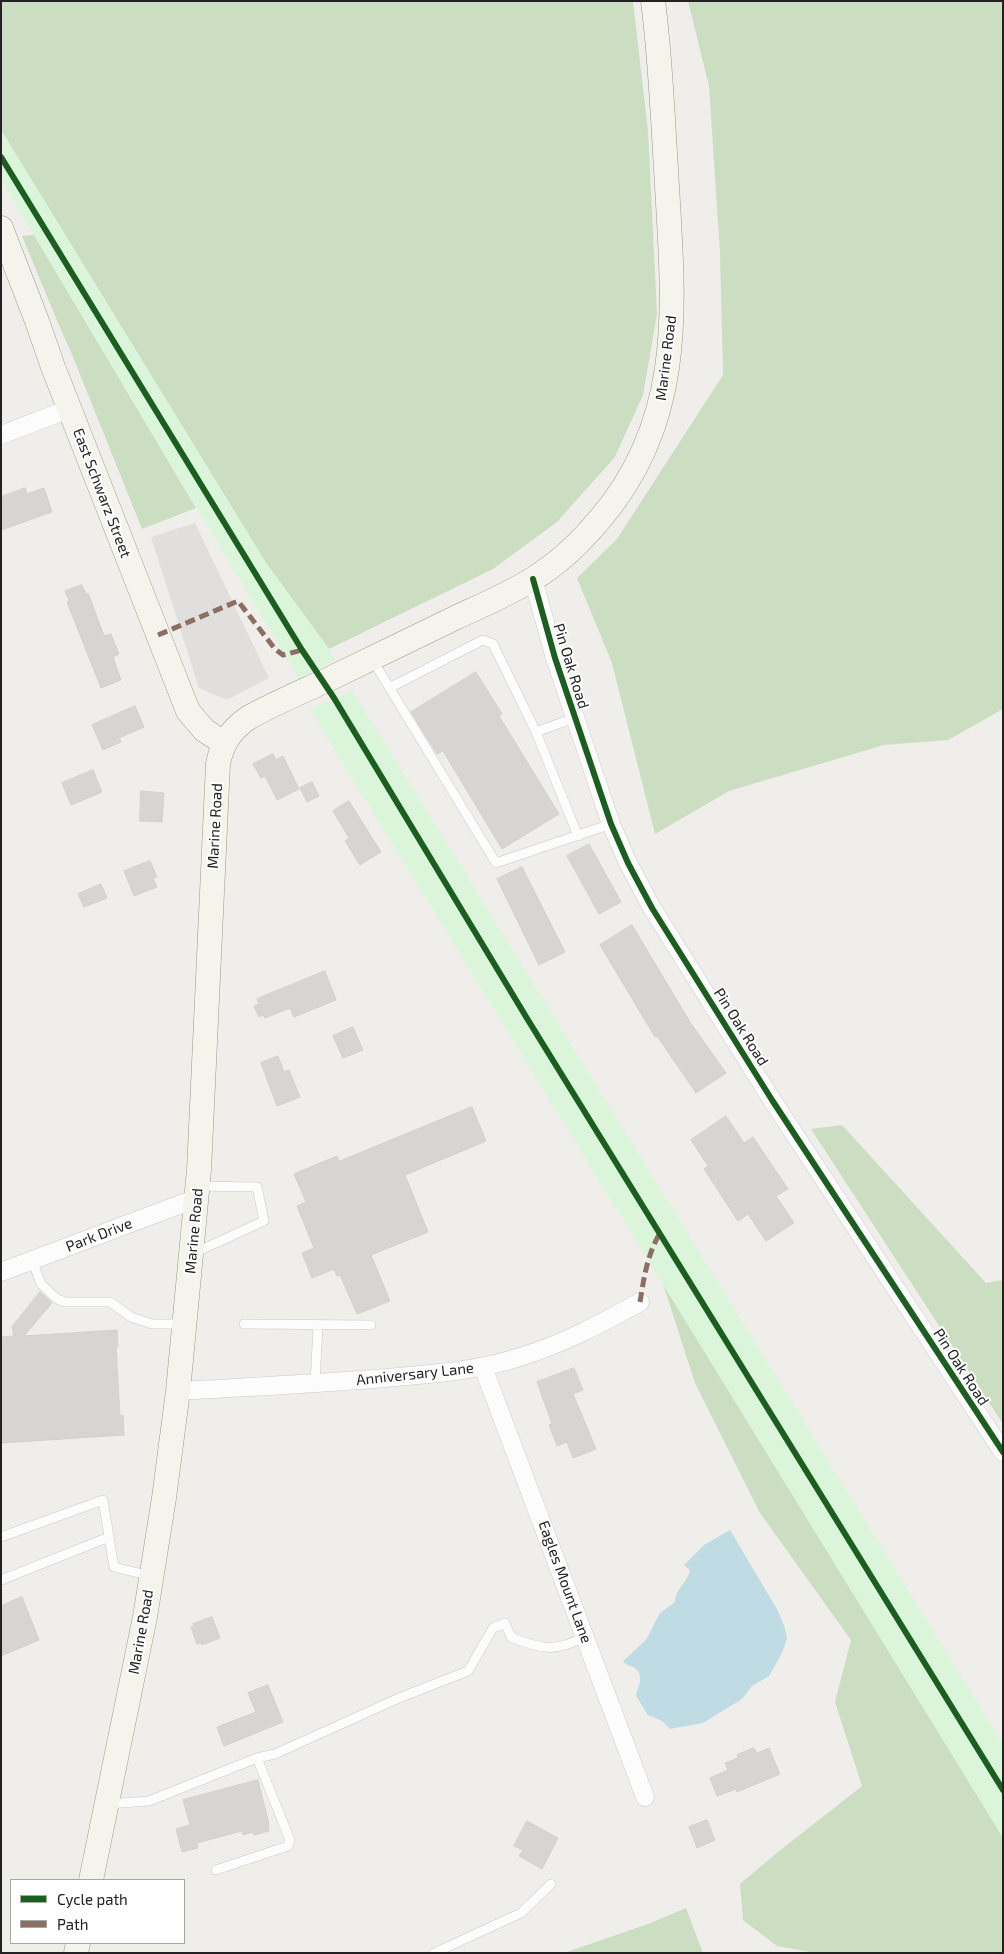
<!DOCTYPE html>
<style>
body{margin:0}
#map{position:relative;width:1004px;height:1954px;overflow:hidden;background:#f0eeeb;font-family:"Exo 2",sans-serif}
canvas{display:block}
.frame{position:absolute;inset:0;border:2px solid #222;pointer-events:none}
.legend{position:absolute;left:10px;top:1879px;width:175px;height:65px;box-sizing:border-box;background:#fff;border:1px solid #a7a7a7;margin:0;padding:6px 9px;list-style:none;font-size:15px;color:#222}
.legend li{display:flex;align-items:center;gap:10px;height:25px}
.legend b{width:25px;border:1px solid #a7a7a7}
</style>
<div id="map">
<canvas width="1004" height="1954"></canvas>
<div class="frame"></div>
<ul class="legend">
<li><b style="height:6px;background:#1b5e20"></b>Cycle path</li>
<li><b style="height:6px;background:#8d6e63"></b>Path</li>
</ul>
</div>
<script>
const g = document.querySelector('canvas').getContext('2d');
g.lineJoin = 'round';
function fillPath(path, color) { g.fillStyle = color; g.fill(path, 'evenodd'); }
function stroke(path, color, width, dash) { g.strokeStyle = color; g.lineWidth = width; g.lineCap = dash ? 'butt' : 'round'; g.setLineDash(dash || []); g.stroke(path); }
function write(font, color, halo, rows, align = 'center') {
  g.font = font + ' "Exo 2",sans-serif'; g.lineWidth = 4; g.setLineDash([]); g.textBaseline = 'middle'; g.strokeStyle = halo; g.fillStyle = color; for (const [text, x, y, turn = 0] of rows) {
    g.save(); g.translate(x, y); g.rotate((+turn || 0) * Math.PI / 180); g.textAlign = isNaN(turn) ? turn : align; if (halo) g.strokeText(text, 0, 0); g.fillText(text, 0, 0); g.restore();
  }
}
const forest = new Path2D(`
 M1,1h632l15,130 9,183 -14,81 -28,62 -58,65 -64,47 -164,80 -63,-86 -265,-433z
 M688,1h315v708l-55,31 -64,5 -155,46 -74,43 -43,-171 -35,-85 40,-39 106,-164 -3,-122 -11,-167z
 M34,235l162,273 -54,21 -71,-177 -13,-29 -36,-87z
 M842,1125l144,158 17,-3v144l-192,-295z
 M663,1284l340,523v146h-188l-38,-7 -34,-26 -3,-36 38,-32 84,-66 -27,-84 16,-62 -91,-127 -65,-130z
 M686,1908l17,45h-139l84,-29z`);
const park = new Path2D(`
 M1,130l265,433 63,86 6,11 -36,19 -298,-499z
 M352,690l651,1054v94l-693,-1128z`);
const parking = new Path2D(`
 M195,523l74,155 -42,22 -28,-12 -48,-151z`);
const water = new Path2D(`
 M730,1530l48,81 7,17 2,11 -5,14 -13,23 -17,10 -10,13 -39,24 -33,6 -8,-8 -14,-6 -12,-19c1,-8 9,-19 0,-27 -4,-4 -9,-2 -13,-8l23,-21 14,-27 15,-11c1,-15 12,-18 15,-32l-6,-5 20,-20z`);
const building = new Path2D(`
 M25,488l2,6 17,-6 8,24 -51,18v-33z
 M82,585l4,9 2,-1 16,43 7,-2 8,20 -6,3 8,23 -20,8 -34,-86 2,-1 -4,-10z
 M476,672l26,42 -3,2 60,98 -57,35 -59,-98 -6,3 -26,-42z
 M135,706l9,21 -25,11 2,4 -18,8 -11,-25z
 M273,754l3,6 7,-4 16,33 -22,11 -12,-24 -4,2 -8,-14z
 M93,770l9,22 -31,13 -9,-22z
 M312,782l7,14 -12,6 -7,-14z
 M141,791l23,2 -2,29 -22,-1z
 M349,801l32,51 -21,13 -15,-24 4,-3 -16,-27z
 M589,844l32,58 -22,12 -32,-58z
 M150,861l7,16 -4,1 4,9 -23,9 -10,-25z
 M522,867l43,85 -26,13 -42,-86z
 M101,884l6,14 -23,9 -6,-13z
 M632,925l58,97 36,51 -30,20 -39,-57 -2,1 -55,-92z
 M325,971l11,29 -42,17 -4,-9 -25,10 -2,-3 -4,2 -5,-11 5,-2 -2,-5z
 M353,1027l10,23 -20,8 -10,-22z
 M278,1056l6,16 5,-2 11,27 -23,9 -16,-43z
 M472,1107l14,34 -81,34 23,57 -57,23 19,46 -33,13 -17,-39 -3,1 -3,-7 -22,9 -10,-25 12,-5 -17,-42 9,-4 -12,-28 43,-18 2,5z
 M726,1116l18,27 9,-6 35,52 -12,7 18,27 -28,18 -18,-27 -10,7 -34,-52 4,-3 -17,-26z
 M40,1292l12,11 -28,33 93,-6 1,17h-2l4,69 3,-1 1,20 -123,8v-106l13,-1 -2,-9z
 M574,1368l9,22 -10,4 23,55 -23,9 -6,-16 -10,4 -8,-21 3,-1 -15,-42z
 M22,1597l17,43 -38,16v-50z
 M212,1617l8,21 -18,7 -1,-2 -4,1 -6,-17 3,-1 -1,-2z
 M268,1685l15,37 -59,24 -7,-19 39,-15 -8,-19z
 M754,1748l3,5 12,-5 11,26 -43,18 -1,-3 -19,7 -7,-18 18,-8 -3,-7 13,-5 -1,-3z
 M258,1780l11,44 -1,1 1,6 -15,4 -1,-3 -10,3 -1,-4 -45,12 1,5 -16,4 -6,-23 14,-4 -7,-25z
 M707,1820l8,20 -18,8 -8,-21z
 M527,1821l31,17 -16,31 -23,-13 4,-6 -9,-4z`);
const lane = new Path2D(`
 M372,659l124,204 115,-39
 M389,688l94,-48 10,4 43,88 42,104
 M536,732l38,-14
 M194,1253l70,-32 -7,-34 -58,-1
 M32,1260l9,24 16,15 8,3h45l21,15 21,7h31
 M244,1324l127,1
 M315,1383l3,-57
 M1,1537l102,-37 11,67 37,9
 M1,1580l108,-43
 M107,1804l42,-3 108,-43 18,-4 124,-56 69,-27 25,-43 12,-5 6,14c29,12 46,16 74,-1
 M216,1870l72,-24 2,-6 -33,-82
 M434,1953l87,-40 30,-29`);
const street = new Path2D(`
 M1,435l68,-26
 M533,579l22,79 56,166 17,39 24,45 120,192 231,352
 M1,1272l196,-74
 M483,1367l162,430
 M178,1391c69,-4 138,-7 207,-13 47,-4 94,-7 138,-22 42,-13 79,-33 117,-54`);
const secondary = new Path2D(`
 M1,228l36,93 16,46 135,344 16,19 20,13
 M91,1880l54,-263 19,-119 14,-107 21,-221 19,-406c4,-21 13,-34 30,-46 25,-14 51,-25 77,-37 44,-21 88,-43 132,-64 26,-12 52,-23 76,-38 26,-16 48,-37 67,-60 85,-99 74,-212 67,-333 -4,-62 -6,-124 -14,-185
 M76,1953l2,-10`);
const quiet = new Path2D(`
 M158,635l80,-34 37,48 8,6 19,-5
 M640,1302c4,-24 7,-47 20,-69`);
const cycleway = new Path2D(`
 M1,157l301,493 32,48 194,322 475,770
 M533,579l22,79 56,166 17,39 24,45 120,192 231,352`);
const streetNames = [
 ["Marine Road",666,358,-83],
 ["East Schwarz Street",102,493,69],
 ["Pin Oak Road",571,666,73],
 ["Marine Road",215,826,-87],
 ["Pin Oak Road",741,1027,58],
 ["Marine Road",194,1231,-85],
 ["Park Drive",99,1235,-21],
 ["Pin Oak Road",961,1367,57],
 ["Anniversary Lane",415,1374,-6],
 ["Eagles Mount Lane",565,1582,70],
 ["Marine Road",141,1632,-80]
];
fillPath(forest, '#cbdec1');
fillPath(park, '#daf5da');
fillPath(parking, '#e0dfde');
fillPath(water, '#bfdbe3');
fillPath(building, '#d7d4d2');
stroke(building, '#d3d0cc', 1);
stroke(lane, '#c9c8c7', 10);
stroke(street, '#c9c8c7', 19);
stroke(secondary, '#999a82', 25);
stroke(lane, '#fdfcfc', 9);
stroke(street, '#fdfcfc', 18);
stroke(secondary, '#f4f4ed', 24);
stroke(quiet, '#8d6e63', 5, [10, 5]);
stroke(cycleway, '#1b5e20', 6);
write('15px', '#222', '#fff', streetNames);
</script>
